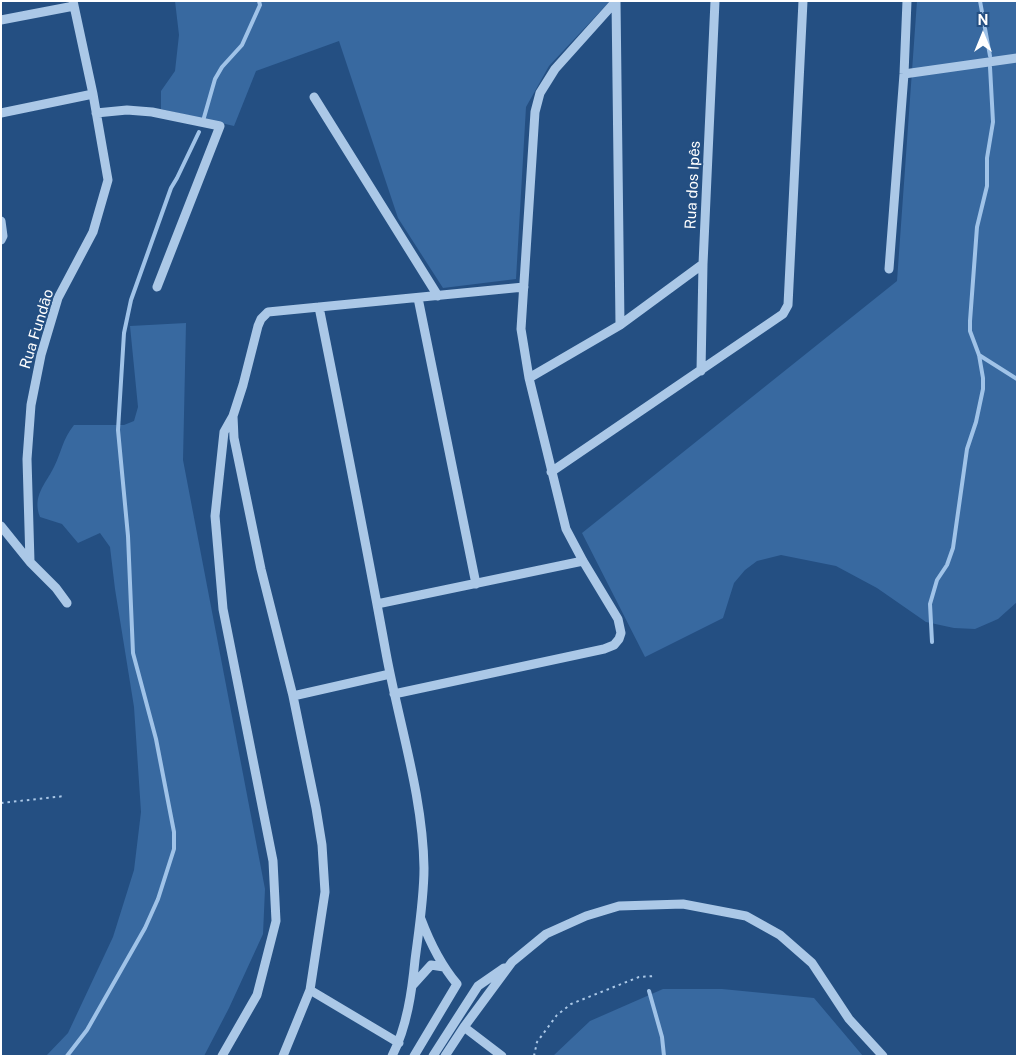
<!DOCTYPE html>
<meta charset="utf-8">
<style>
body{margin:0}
#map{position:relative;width:1018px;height:1057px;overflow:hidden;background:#244f82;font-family:"Public Sans",sans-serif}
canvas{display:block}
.frame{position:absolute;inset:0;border:2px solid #fff;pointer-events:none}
.north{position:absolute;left:958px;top:10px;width:50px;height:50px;-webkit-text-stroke:4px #244f82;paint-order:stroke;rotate:0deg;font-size:14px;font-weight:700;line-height:20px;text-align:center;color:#fff}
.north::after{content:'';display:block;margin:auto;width:18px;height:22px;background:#fff;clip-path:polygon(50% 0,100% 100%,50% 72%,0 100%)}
</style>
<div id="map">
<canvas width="1018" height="1057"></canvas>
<div class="frame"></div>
<div class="north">N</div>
</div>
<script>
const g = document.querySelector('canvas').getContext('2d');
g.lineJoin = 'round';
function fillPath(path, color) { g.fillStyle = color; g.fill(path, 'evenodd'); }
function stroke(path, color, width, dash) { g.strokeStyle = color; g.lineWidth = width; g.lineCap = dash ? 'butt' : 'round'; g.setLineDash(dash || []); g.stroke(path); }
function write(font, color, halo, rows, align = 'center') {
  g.font = font + ' "Public Sans",sans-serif'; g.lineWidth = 4; g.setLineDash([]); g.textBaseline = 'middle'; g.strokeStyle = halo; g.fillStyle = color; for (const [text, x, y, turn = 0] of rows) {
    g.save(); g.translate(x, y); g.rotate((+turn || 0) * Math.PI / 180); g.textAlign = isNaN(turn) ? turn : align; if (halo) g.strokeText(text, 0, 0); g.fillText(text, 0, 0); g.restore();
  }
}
const green = new Path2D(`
 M175,1h435l-61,65 -23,41 -10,172 -73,9 -45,-70 -59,-177 -83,30 -22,55 -73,-17v-18l14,-20 4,-36z
 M917,1h100v601l-19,17 -23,10 -21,-1 -28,-6 -49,-34 -41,-22 -55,-11 -24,6 -12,9 -11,13 -11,35 -78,39 -63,-124 315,-252z
 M186,323l-3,137 82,429 -2,45 -34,74 -25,48h-158l22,-23 45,-96 21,-67 7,-58 -7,-105 -19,-118 -5,-42 -10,-14 -22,10 -16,-19 -22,-7c-8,-21 5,-32 14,-50 8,-16 8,-27 20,-42h50l10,-4 4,-14 -8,-81z
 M663,989h59l92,9 49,58h-310l37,-35z`);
const stream = new Path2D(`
 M980,1l10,55
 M203,121l12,-42 7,-12 20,-22 18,-40 -1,-4
 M979,355l38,24
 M932,642l-2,-38 7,-24 10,-15 6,-17 14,-99 9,-27 7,-33v-11l-4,-23 -9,-24v-10l7,-94 10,-41v-28l6,-36 -3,-55
 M649,991l13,46 2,19
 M67,1056l20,-26 58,-102 13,-29 16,-50v-17l-18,-93 -23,-86 -5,-117 -10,-106 6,-97 7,-33 40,-112 6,-10 22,-46`);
const path = new Path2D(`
 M1,803l64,-7
 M534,1056l3,-14 20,-27 14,-11 68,-27 15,-1`);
const minor = new Path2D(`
 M616,1l4,324
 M1,20l73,-14
 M904,74l113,-16
 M314,97l124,199
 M1,113l92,-19
 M96,113l31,-3 25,2 68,14 -63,161
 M1,221l2,15 -2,4
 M889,269l15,-195 3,-73
 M418,298l58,286
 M319,307c23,115 46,231 67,346 13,71 37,143 38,215 0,30 -5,61 -9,92 -3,31 -8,67 -23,96
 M701,371l2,-107 12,-263
 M529,378l91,-53 83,-61
 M551,472l232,-158 5,-9 15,-304
 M1,526l29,36 26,26 11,15
 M30,562l-3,-103 4,-54 10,-50 17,-57 35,-66 15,-52 -15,-86 -20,-93
 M377,604l206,-43
 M394,694l210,-45 10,-4 5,-6 2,-6 -3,-14 -35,-58 -17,-32 -37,-151 -8,-49 14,-217 5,-19 15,-24 61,-68
 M293,696l97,-22
 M412,986l19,-21 13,2
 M310,990l89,53
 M464,1027l38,29
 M222,1056l35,-61 19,-74 -3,-60 -50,-252 -8,-93 9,-84 9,-16
 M283,1056l27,-66 15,-98 -3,-47 -6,-37 -23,-112 -32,-127 -27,-131 -1,-22 10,-31 15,-59 3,-7 7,-7 256,-25
 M414,1056l43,-72c-16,-19 -27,-41 -36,-65
 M433,1056l45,-70 26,-18
 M445,1056l19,-29 48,-65 34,-28 40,-18 33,-10 64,-2 63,12 34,19 32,28 37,56 34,37`);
const streetNames = [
 ["Rua dos Ipês",693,185,-87],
 ["Rua Fundão",37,329,-73]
];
fillPath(green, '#3869a0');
stroke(stream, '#a0c3e8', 4);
stroke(path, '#abc8e7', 2, [2.5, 4]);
stroke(minor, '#abc8e7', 9);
write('15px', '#fff', '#244f82', streetNames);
</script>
